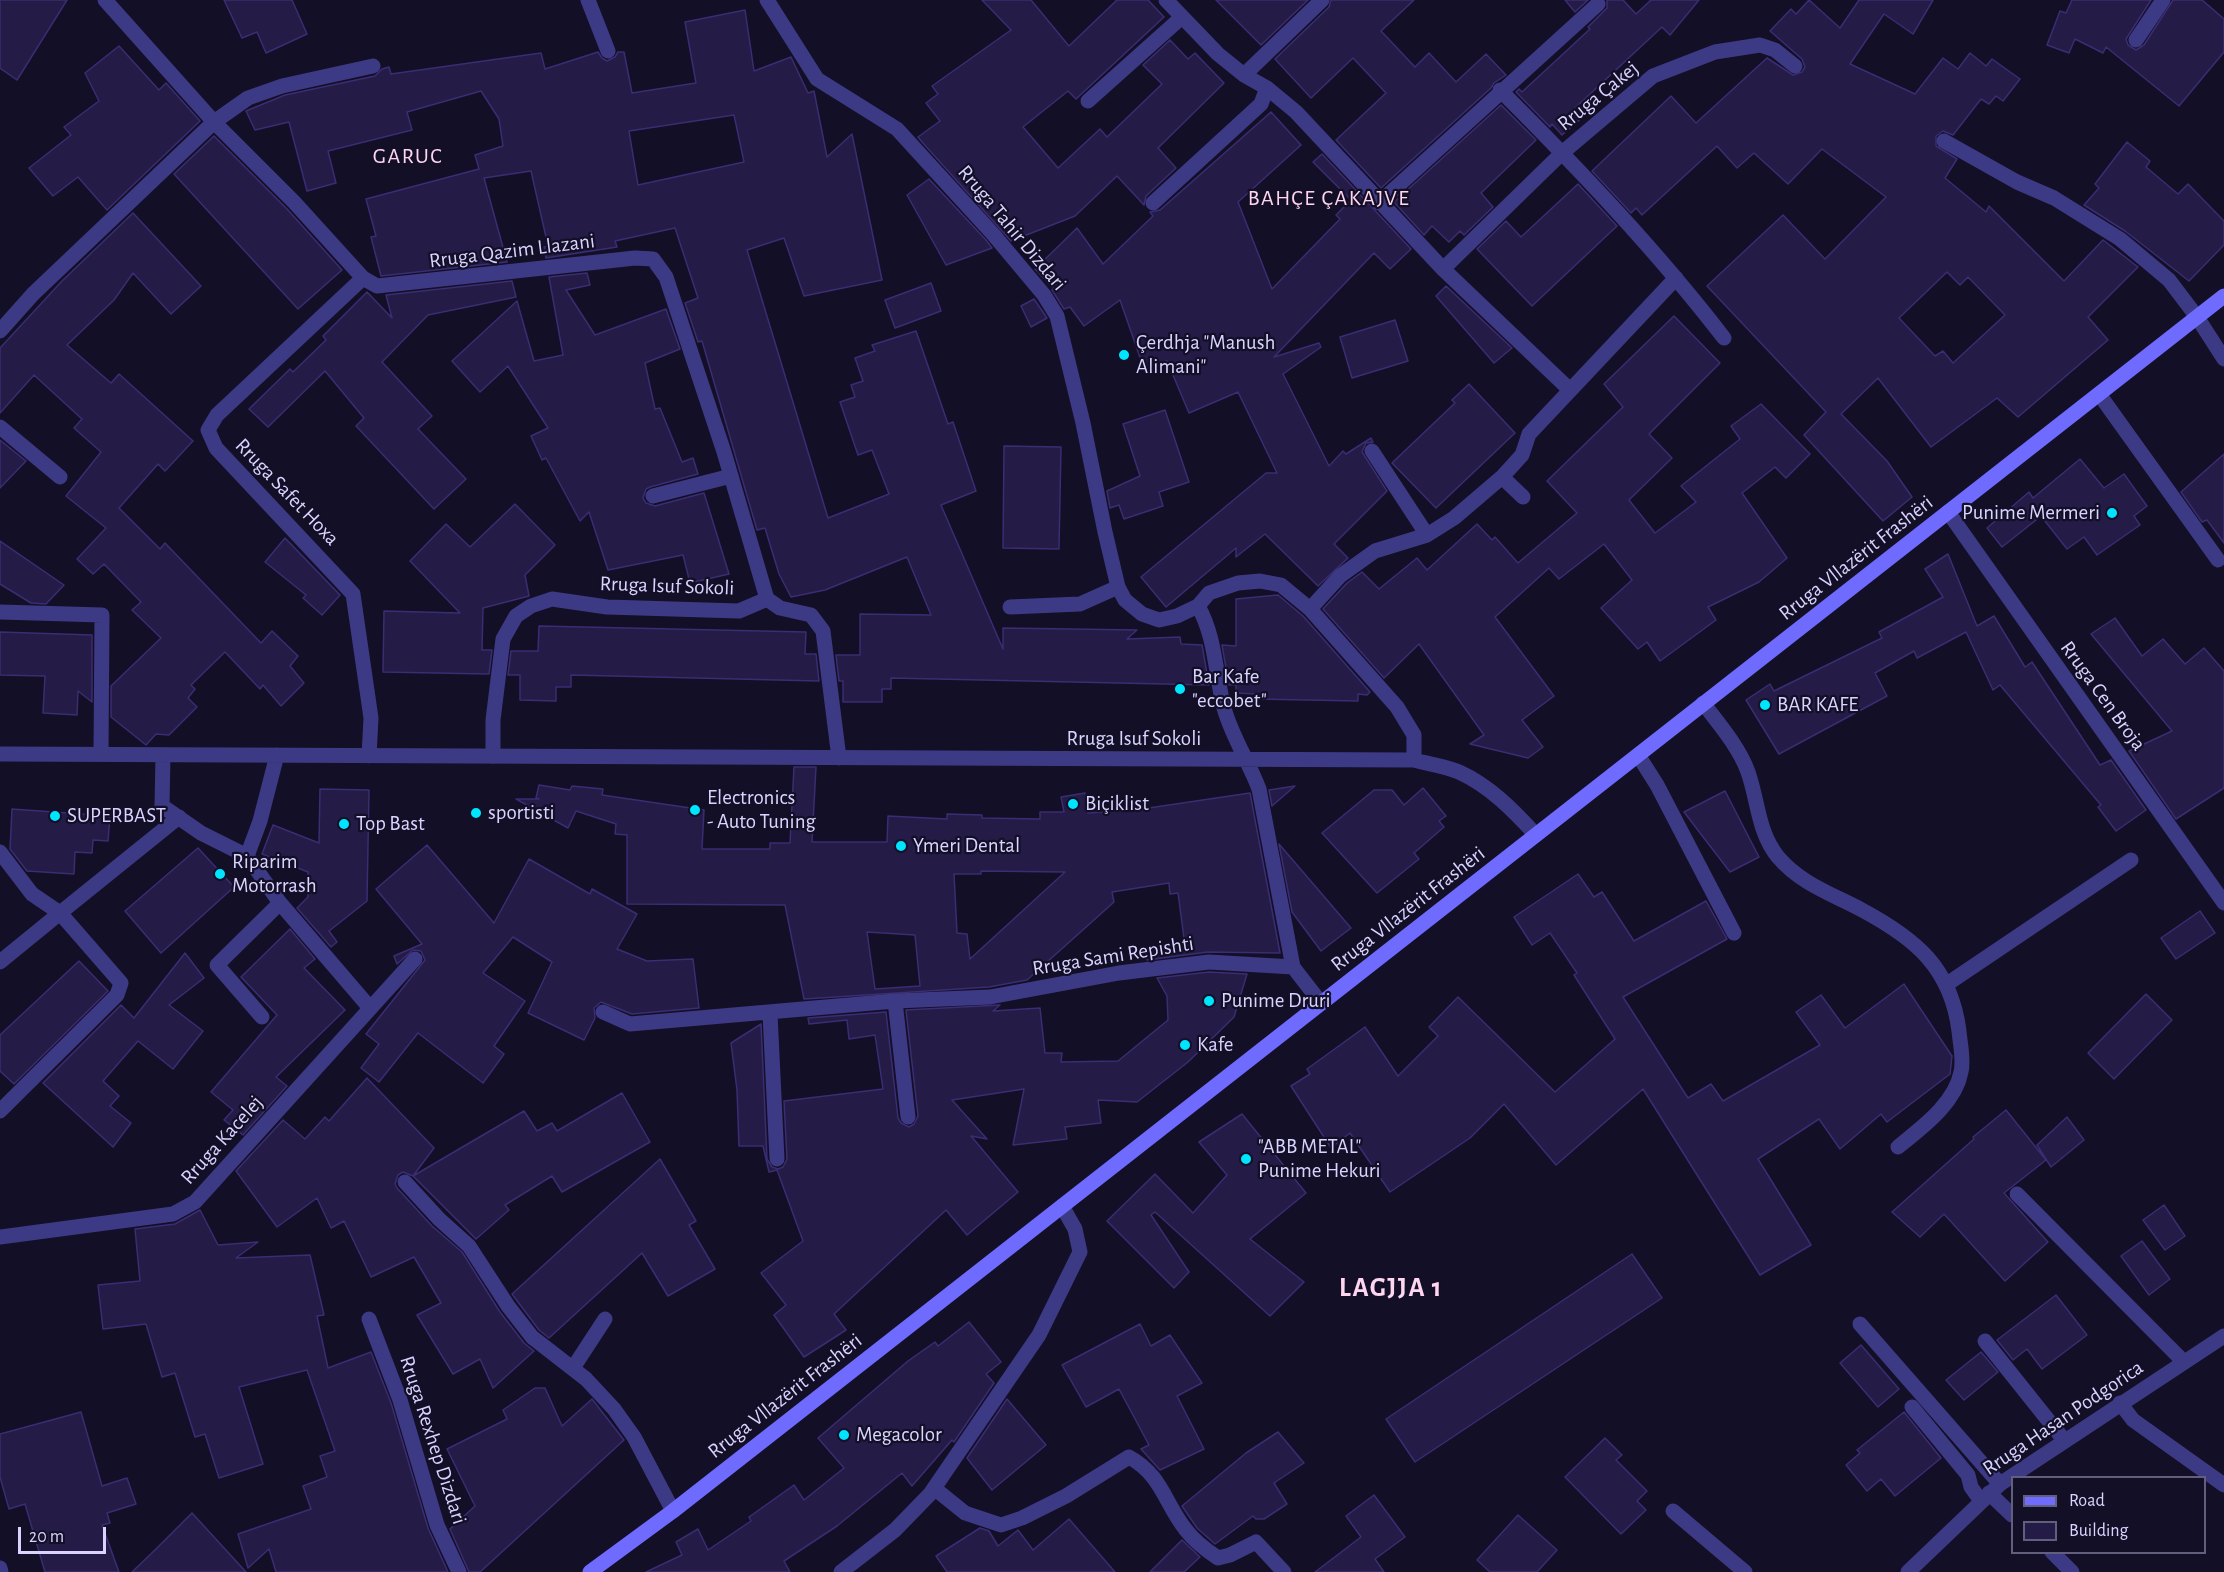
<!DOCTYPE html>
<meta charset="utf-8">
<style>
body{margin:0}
#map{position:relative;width:2224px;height:1572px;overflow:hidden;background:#130f26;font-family:"Alegreya Sans",sans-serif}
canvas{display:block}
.legend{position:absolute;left:2011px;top:1476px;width:195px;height:78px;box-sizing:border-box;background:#130f26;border:2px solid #625e7d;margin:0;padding:8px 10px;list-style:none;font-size:18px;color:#d9d4ff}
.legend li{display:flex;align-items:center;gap:12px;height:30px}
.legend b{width:30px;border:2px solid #625e7d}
.scale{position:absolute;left:18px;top:1527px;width:88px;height:27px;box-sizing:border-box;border:3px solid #d9d4ff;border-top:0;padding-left:8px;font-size:18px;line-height:21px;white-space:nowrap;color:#d9d4ff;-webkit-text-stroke:4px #130f26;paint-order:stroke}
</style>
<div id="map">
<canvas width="2224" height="1572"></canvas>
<ul class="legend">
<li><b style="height:8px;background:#6f6bff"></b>Road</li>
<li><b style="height:16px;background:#241b47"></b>Building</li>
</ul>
<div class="scale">20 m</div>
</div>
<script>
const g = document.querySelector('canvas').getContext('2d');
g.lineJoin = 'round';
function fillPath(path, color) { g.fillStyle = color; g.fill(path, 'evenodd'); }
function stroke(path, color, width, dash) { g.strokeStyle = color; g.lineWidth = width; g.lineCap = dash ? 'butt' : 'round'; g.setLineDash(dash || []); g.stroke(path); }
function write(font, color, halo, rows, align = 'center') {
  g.font = font + ' "Alegreya Sans",sans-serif'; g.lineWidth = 4.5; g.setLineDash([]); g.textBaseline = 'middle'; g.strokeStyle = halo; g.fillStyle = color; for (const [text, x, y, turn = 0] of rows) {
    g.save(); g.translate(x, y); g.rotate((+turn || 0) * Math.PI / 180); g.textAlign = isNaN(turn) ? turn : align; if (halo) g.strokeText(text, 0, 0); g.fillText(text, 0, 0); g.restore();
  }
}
const building = new Path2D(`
 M0,0h67l-50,80 -17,-12z
 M224,0h68l15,34 -41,19 -9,-21 -15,6z
 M982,0h49l38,46 48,-46h31l16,17 -88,82 -8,-8 -45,36 35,41 42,-39 7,8 55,-53 -19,-19 27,-25 18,19 7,-6 29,30 -66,65 18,20 -30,28 -2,9 -27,-29 -42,40 -64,25 -89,-99 -4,-5 22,-16 -14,-18 12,-9 -6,-8 79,-56z
 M1216,0h92l-47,45z
 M1331,0h83l-33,31 34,36 14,-14 27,29 30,-28 20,21 -12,8 -3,5 -110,100 -45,-48 50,-47 -33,-35 -42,40 -36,-39 54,-52z
 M1565,0h23l-13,12z
 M1607,0h16l13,14 15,-14h48l-29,35 -8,-8 -86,80 8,9 -22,19 -10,-11 -2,3 -34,-35 3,-3 3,3 68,-63 -2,-2 19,-19z
 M1809,0l31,28 19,-28h74l-20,34 -29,-20 -34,50 65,30 28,-36 15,11 12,-16 16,13 6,-7 28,20 -17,22 -7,-5 -7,8 -8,-5 -28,36 -10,-4 -7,5v10l21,13 -12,19 41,34 3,-6 75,75 39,-41 35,27 -50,50 20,23 -90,77 -21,-19 -66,49 -53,-69 -37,36 46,47 25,36 -29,24 -79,-86 22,-23 -119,-126 76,-71 42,44 61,-62 -64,-48 -34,35 -34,-31 -17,15 -20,-22 -75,69 -6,-7 -5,5 -39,-42 79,-75 25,27 71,-65 26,17 9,-3 3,-5 -3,-8 -32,-28 21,-22 5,5zM1947,272l13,13 8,-8 37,38 -52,48 -10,-12 -8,5 -36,-38z
 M2072,0h79l-25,39 2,6 8,5 8,-5 29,-45h29l22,19v33l-45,54 -73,-59 -3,6 -28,-14 -6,14 -22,-8 13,-34 6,2z
 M745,10l9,61 37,-14 17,36 6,-2 13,66 25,-23 30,146 -78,16 -20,-58 -37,12 81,268 61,-24 -17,-44 -14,5 -18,-53 15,-5 -4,-12 12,-4 -8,-23 20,-7 -3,-6 44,-14 32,93 5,-2 23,69 -35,14 62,144v-21l134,2 -10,9 53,-2 1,7 21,1 7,40 -318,-7v11h-9v13h-39v-21h-4l-3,-26h24v-41l71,1 -24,-58 -82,33 -34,7 -12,-23 -14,-46 -8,2 -55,-189 -4,1 -13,-39 13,-5 -23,-70 -60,13 2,6 -71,11 -2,-11 4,-1 -17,-75 -47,7 23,84 -126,14 -10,-39 5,-1 -10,-37 113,-30 -4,-14 28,-9 -4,-27 -18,-28 -74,21 5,18 -84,21 8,32 -29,8 -18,-69 -34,8 -9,-19 39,-16 90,-19 7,-7 7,-2 2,7 150,-21 4,16 53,-17 4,6 5,3 8,-4 3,-5h6l8,41 64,-10 -11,-61zM734,115l10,47 -106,23 -9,-54z
 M119,46l40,44 7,-7 34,38 -93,89 -29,-33 -25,19 -24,-28 42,-33 -7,-8 35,-26 -14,-28z
 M1501,105l35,35 -55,53 12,14 -29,28 -4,-4 -11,11 -17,-16 -8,9 -30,-33z
 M1271,112l30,33 -63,57 34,87 68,-70 -4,-4 15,-15 -38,-38 9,-8 89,95 -21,20 -16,-16 -100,104 45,-14 2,4 -38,27 46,92 14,-15 3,3 25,-16 2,4 -7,1 -4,9 25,39 -53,53 14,14 -30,28 -53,-52 -29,23v-9l-70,59 -25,-30 125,-104h11l-39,-81 -49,21 -22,-52 -23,8 -24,-69 -36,26 -14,-19 -6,2 -12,-19 2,-1 -19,-20 42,-41 26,36 50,-48 -3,-4 10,-2z
 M214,136l73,73 55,61 -44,39 -124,-135z
 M2127,142l23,19 -4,6 32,27 10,-10 36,37v24l-35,36 -64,-50 -41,-26 15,-17 -4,-4z
 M929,179l57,61 6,8 -46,17 -39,-70z
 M1578,184l39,42 -85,80 -55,-57 29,-28 15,16z
 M133,213l68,73 -30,28 -38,-41 -19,27 -47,45 44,38 8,-9 74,67 -28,30 -7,-7 -39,44 41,41 5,-6 96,100 11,-12 26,25 -8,10 14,17 -23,23 -18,-21 -3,4 -35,-37 -34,33 4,4 -7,9 9,9 -28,28 -13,-1 -10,11 -35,-28v-31l50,-48 -29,-28 9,-8 -37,-38 -11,10 -16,-15 29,-31 -40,-32 35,-44 -27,-24 8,-9 -48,-44 -34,38v-65l62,-67z
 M587,273l3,12 -24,5 29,45 71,-26 14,40 -35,14 10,46 5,-1 22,54 11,-4 5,16 -48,13 -4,2 -3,9 3,5 9,3 49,-13 25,81 -39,9 -7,-28 -75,15 -19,-58 -9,9 -34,-63 -4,2 -11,-24 17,-8 -40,-62 -28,26 -28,-31 65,-60 17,60 29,-6 -14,-78z
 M512,281l4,16 -88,18 -46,47 50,54 -14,13 48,50 -32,30 -78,-83 8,-8 -39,-47 -57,56 -19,-18 41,-40 3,3 33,-32 -3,-4 44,-44 25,26 -6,-23z
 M931,283l10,28 -46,17 -10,-28z
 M1446,286l66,62 -18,15 -58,-67z
 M1034,299l13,19 -16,9 -10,-21z
 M1674,316l46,47 -71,71 23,24 -43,42 26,33 41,-31 -15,-16 59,-47 -9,-13 30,-22 49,50 -24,24 -11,-11 -33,26 45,65 -28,24 -51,25 8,13 -56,41 -13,-19 -9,7 -37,-41 31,-28 -28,-36 -45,35 -10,-11 -54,49 59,79 -32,24 21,27 -15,11 -58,-14 14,-9 -65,-91 -35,34 -61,-69 24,-26 15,-11 17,17 38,-31 10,12 50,-46 15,16 3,-3 23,26 59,-50 -30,-32 76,-74 -19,-23z
 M1395,320l13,41 -56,17 -12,-41z
 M1469,384l46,49 -79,75 -44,-45 63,-60 -3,-3z
 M1165,410l24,72 -30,10 4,14 -39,13 -5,-14 -9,3 -3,-17 33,-15 -17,-52z
 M0,440l26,21 -26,27z
 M1004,446l57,1 -2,102 -56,-1z
 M2224,454v89l-17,-23 -5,2 -21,-30z
 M2080,459l24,29 20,-14 23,32 -13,10 6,9 -43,30 -13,-18 -17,12 -26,-33 -39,31 -15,-19 42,-36 4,6z
 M515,504l40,41 -30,30 4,21 -46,12 -1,42h10l-3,24 -106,-2 1,-61 76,2 -50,-52 36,-37 24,23z
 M285,538l55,57 -18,20 -19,-17 3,-3 -41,-33z
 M0,541l64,44 -18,19 -15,-1 -31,-19z
 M1948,554l29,72 17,-10 31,51 7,-5 68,103 11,-5 35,50 -30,21 -18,-24 3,-2 -101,-120 -7,5 -27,-58 -49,26 -3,-7 -39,22 12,23 -108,58 -33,-54 24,-16 4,7 108,-53 -3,-6 64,-35 -18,-28z
 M1278,595l25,21 67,76 -3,3 -9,-1v7l-101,-2v-5l-21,-1v-8h-7l-7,-40 14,1v-47z
 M2115,618l27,38 21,-17 22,25 19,-16 20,23v117l-48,31 -47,-68 43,-20 -81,-97z
 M539,626l267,6 -1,22h11l3,27 -248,-6v12h-15v14l-36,-1v-25h-12l3,-24h27z
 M0,632l92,3v67l-14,-11 -1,24 -34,-2 2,-37 -45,-1z
 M794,767h22l-4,75h75l1,-26 59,3v-5l35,1v3l58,1v-7h24l-3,-15 24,-4 3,20 47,-3 115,-17 30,160 -72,-1 -61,8 -6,-12 44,-2 -7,-53 -8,1 -1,-11 -57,9 2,10 -87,78 -38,7 -185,12 -19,-94 -158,-1v-69l-12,-1 1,-10 -40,-13 -8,17 -52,-29h23l-3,-1 3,-13 31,5 2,-4 31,3 -1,6 102,15 -2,39h68v-6h20zM981,871l84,1 -95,87 -3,-25 -10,-1 -3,-59h27zM867,932l48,3 5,51 -45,3z
 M1295,786l-23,20 -3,-16z
 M1423,788l23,28 -7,5 5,6 -30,26 5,6 -42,34 -55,-60 52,-43h18l12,15z
 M320,789l49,1 -2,111 -38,30 8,11 -6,5 -34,-39 11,-11v-25l-46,-18 11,-29 46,18z
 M1725,791l34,66 -29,15 -46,-60z
 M12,809l98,7 -2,25 -15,-1 -1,13 -17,-1 -1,22 -47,-3 -17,-22z
 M1279,844l72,84 -30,23 -29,-39z
 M427,845l67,78 35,-64 61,35 2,-5 45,25 -20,35 30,12 46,-2 6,49 -67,6 -31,-12 -7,6 1,10 -11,22 -56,-27 24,-51 -39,-25 -30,36 42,28 -31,45 10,8 -21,29 -65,-50 -39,49 -18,-14 18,-24 -13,-10 59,-74 -4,-9 -8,-1 -16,14 -3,-8 28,-12 -46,-55z
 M198,848l36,39 -73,66 -36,-42z
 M1578,874l16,23 8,-5 32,49 72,-40 21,38 -104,58 65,101 23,-14 12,17 97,-56 -24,-33 25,-17 24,33 59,-44 48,72 -2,18 -63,48 -6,-8 -41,35 -21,-30 -61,40 53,86 -51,30 -117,-186 -87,76 -52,-61 -34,34 -80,54 -40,-59 -19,15 -40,-62 19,-12 -3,-5 58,-42 33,49 40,-40 -9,-9 29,-30 97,95 60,-53 -41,-64 3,-2 -27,-40 -18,12 -18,-28z
 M2200,911l15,22 -39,26 -15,-21z
 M290,929l25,30 -11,9 41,42 -69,67 11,9 -44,49 -19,-15 9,-10 -22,-18 66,-77 -36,-38z
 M185,953l19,25 -35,27 34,26 -30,38 -35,-28 -35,40 16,15 -9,10 21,17 -18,24 -70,-64 78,-78 13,13z
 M79,961l29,30 -94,93 -14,-13v-36z
 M1209,972l38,2 -13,43 -46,45 -51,40 -39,-2 3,23 -36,4 2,12 -54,6 11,-56 -72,11 35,39 -16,-3 47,56 -51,43 -21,-25 -112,104 12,16 -42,27 -30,-42 12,-10 -25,-32 42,-32 -26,-71 -8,2 -6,-26h-24l-2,-56 -6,-47 30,-19 6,135 5,8 6,2 5,-2 4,-8 -3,-58 99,-12 -8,-54 -26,4 -2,-19 -38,4 -1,-6 78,-6 12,106 3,5 8,4 5,-3 4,-8 -12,-106 94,-5 -7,6 47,-3 5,45h17l-1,9 57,-1 50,-41 -1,-24 -10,-18z
 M2146,994l26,26 -58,59 -26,-26z
 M367,1078l67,70 -21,28 -10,-4 -5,3 -3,9 2,4 35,38 30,26 38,60 24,31 10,8 -41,37 -13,-29 -27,15 -36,-59 24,-12 -27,-46 -43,20 -27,-56 -13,7 -14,-30 -40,29 -41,-56 47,-51 22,19 20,-22 4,4z
 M622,1093l28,49 -88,50 -10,-16 -47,29 4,5 -33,29 -63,-63 111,-65 13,20 15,-8 5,8z
 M2006,1110l40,50 -42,33 44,49 -43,39 -61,-67 -24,23 -28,-25 82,-73 -1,-2z
 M1242,1114l64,79 -56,46 54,43 -34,34 -115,-104 -4,3 38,57 -15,16 -67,-67 48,-47 38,39 34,-38 -28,-33z
 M2067,1117l17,23 -33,27 -14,-22z
 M660,1159l36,62 -7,4 26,44 -47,27 -26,-43 -93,85 -10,-8 -27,-36z
 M2164,1205l21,31 -20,14 -22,-30z
 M200,1210l18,35 40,-3 -22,16 74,-3 14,60 -7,1 11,52 43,-16 20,51 37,125 20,44h-172l-7,-23 -21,19 -10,-34 73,-25 -8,-23 24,-9 -7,-21 15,-5 -28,-81 -68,17 24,77 -44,14 -14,-44 -10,3 -20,-64 -13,4 -16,-53 -43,5 -5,-44 42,-4 -5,-52 40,-5z
 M2142,1241l28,38 -21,16 -28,-39z
 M1632,1254l30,44 -247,164 -29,-43z
 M2056,1295l31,40 -45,34 -15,-20 -14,11 -16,-20z
 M969,1322l32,40 -15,12 8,9 -40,59 -2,-2 -40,46 -10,-13 -65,53 -53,35 6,11h-144l36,-17 -6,-13 22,-13 10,21 43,-29 -2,-4 45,-32 10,15 40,-32 -26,-30 90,-77 27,-19 3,4z
 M1140,1324l11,22 19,-11 32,48 -25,13 27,53 -44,21 -19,-21 8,-4 -30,-56 -33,18 -24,-42z
 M1861,1345l38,44 -21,18 -38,-44z
 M1981,1352l17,20 -34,28 -18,-20z
 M535,1388h10l17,38 30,-27 32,41 -144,132h-11l-19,-43 25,-23 -28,-57 60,-30 -4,-9z
 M1007,1399l39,46 -54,45 -25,-32z
 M81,1412l21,74 25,-8 9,26 -29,9 3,10 -8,2 17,47h-74l-20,-68 -16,5 -9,-32v-43z
 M1904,1412l37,46 -46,38 -14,-17 -14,12 -21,-26 14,-12 -3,-3z
 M1278,1432l26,31 -30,20 13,21 -23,15h-8l-3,-3 -38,28 -18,-16 -15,-22 64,-53z
 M1605,1438l17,17 -6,5 31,31 -10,10 9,9 -25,24 -56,-57z
 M1374,1495l31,42 -30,22 9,13h-69l46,-35 -15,-21z
 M192,1513l54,59h-114l24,-23z
 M1518,1515l39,35 -20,22h-47l-13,-12z
 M1069,1519l46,53h-168l-11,-16 44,-28 9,3 9,15 20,-16 15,20z
 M1182,1540l18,17 -16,15h-34z`);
const service = new Path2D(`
 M588,0l20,51
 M214,122l34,-24 34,-12 91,-20
 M2197,317l27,42
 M2099,394l119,166
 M0,427l60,50
 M653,496l78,-20
 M1703,703c16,21 36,44 45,69 10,28 10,61 30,85 23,27 54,37 84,53 54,29 89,58 97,121 1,12 5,29 2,41 -6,32 -40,56 -63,75
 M1638,755l19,30 77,148
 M493,756v-36l10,-81 13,-23 15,-10 21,-7 55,8 132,4 28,-12
 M1947,984l184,-124
 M2017,1194l167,168
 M1860,1324l140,160
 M1985,1341l79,99
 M2120,1403l13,17 91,65
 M1912,1407l56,68 3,12 10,14
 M1989,1493l23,22
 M1673,1511l72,61
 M2052,1552l20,20`);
const minor = new Path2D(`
 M105,0l109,122 80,80 69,76 14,8 258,-28 18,1 13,18 58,175 43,147 13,9 31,7 12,16 16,127
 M767,0l50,79 80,50 96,105 51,61 13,21 26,107 22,109 13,55 7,13 17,14 17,6 18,-4 21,-10 11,-13 29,-10 22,-2 21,4 29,24 87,98 17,28v25
 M1166,0l52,54 26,21 23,13 29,24 147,157 127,121
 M2136,40l27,-40
 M1244,75l78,-75
 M1500,90c79,79 156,160 224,248
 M1088,101l94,-84
 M1944,141l73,41 37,16 66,41 49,41 28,37
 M1153,203l108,-99 6,-16
 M1379,203l219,-199
 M1443,269l119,-116 91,-77 62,-24 45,-7 15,5 20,16
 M363,278l-146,137 -9,15 8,18 137,146 18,124 -2,38
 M0,331l33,-37 181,-172
 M1372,451l55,84
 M1523,497l-21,-20 20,-22 7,-21 147,-156
 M1948,512l276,391
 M1198,606c18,32 17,67 26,102 8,29 25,54 35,81l34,178
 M1010,607l70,-3 38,-17
 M1310,609l30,-33 35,-25 52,-16 27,-17 48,-41
 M0,612l102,3 -1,139
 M0,754l1414,6c14,4 31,6 45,12 31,14 55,39 77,63
 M163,755l-1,51 39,27 46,23 33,47 90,105
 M0,852l32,42 28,19 119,-96
 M247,856l13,-35 17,-66
 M0,962l60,-49 61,70 -4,12 -117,116
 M895,1001l13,116
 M603,1012l27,12 265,-23 95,-4 129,-24 90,-11 84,5 28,36
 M770,1014l7,145
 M262,1017l-45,-52 63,-62
 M405,1182l34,37 30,27 39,60 24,31 54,42 28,30 20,28 39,74
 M0,1237l173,-23 22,-12 220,-243
 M369,1319l31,81 37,125 22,47
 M573,1368l32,-49
 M934,1488l31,25 36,12 21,-7 44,-22 63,-39c33,18 36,47 57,73 9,12 20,20 32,28l12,-3 26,-13 28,30
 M0,1568l1,4
 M841,1572l54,-42 35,-36 109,-159 41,-83 -5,-23 -13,-23
 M1908,1572l92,-88 224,-148`);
const secondary = new Path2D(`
 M590,1572l83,-61 1551,-1215`);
const markers = [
 [1124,355,6,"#00e5ff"],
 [2112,513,6,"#00e5ff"],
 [1180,689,6,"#00e5ff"],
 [1765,705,6,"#00e5ff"],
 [1073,804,6,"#00e5ff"],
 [695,810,6,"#00e5ff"],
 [476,813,6,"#00e5ff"],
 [55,816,6,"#00e5ff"],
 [344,824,6,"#00e5ff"],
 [901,846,6,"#00e5ff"],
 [220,874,6,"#00e5ff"],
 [1209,1001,6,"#00e5ff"],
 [1185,1045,6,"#00e5ff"],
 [1246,1159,6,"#00e5ff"],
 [844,1435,6,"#00e5ff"]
];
const streetNames = [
 ["Rruga Çakej",1598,96,-39],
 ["Rruga Tahir Dizdari",1012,228,50],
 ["Rruga Qazim Llazani",512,251,-7],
 ["Rruga Safet Hoxa",287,492,46],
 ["Rruga Vllazërit Frashëri",1856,558,-38],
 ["Rruga Isuf Sokoli",667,586,2],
 ["Rruga Cen Broja",2103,696,54],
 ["Rruga Isuf Sokoli",1134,739],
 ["Rruga Vllazërit Frashëri",1408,909,-38],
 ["Rruga Sami Repishti",1113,956,-9],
 ["Rruga Kacelej",222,1140,-48],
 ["Rruga Vllazërit Frashëri",785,1396,-38],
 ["Rruga Hasan Podgorica",2063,1418,-34],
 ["Rruga Rexhep Dizdari",433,1440,72]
];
const poiNames = [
 ["Çerdhja \"Manush",1136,343],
 ["Alimani\"",1136,367],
 ["Punime Mermeri",2100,513,"right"],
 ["Bar Kafe",1192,677],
 ["\"eccobet\"",1192,701],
 ["BAR KAFE",1777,705],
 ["Electronics",707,798],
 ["- Auto Tuning",707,822],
 ["Biçiklist",1085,804],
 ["sportisti",488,813],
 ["SUPERBAST",67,816],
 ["Top Bast",356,824],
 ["Ymeri Dental",913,846],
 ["Riparim",232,862],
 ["Motorrash",232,886],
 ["Punime Druri",1221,1001],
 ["Kafe",1197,1045],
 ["\"ABB METAL\"",1258,1147],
 ["Punime Hekuri",1258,1171],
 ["Megacolor",856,1435]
];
const neighbourhoodNames = [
 ["GARUC",408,156],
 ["BAHÇE ÇAKAJVE",1329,198]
];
const districtNames = [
 ["LAGJJA 1",1391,1288]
];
fillPath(building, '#241b47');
stroke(building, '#3b2d73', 1.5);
stroke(service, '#3d3a85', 15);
stroke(minor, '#3d3a85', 15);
stroke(secondary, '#6f6bff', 15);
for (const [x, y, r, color] of markers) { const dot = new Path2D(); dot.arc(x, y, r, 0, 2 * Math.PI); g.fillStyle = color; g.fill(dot); stroke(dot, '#130f26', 2); }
write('21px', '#d9d4ff', '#130f26', streetNames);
write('21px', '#d9d4ff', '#130f26', poiNames, 'left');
g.letterSpacing = '1.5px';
write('22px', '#ffd6f0', '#130f26', neighbourhoodNames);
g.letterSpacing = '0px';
g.letterSpacing = '1.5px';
write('bold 27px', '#ffd6f0', '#130f26', districtNames);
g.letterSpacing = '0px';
</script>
